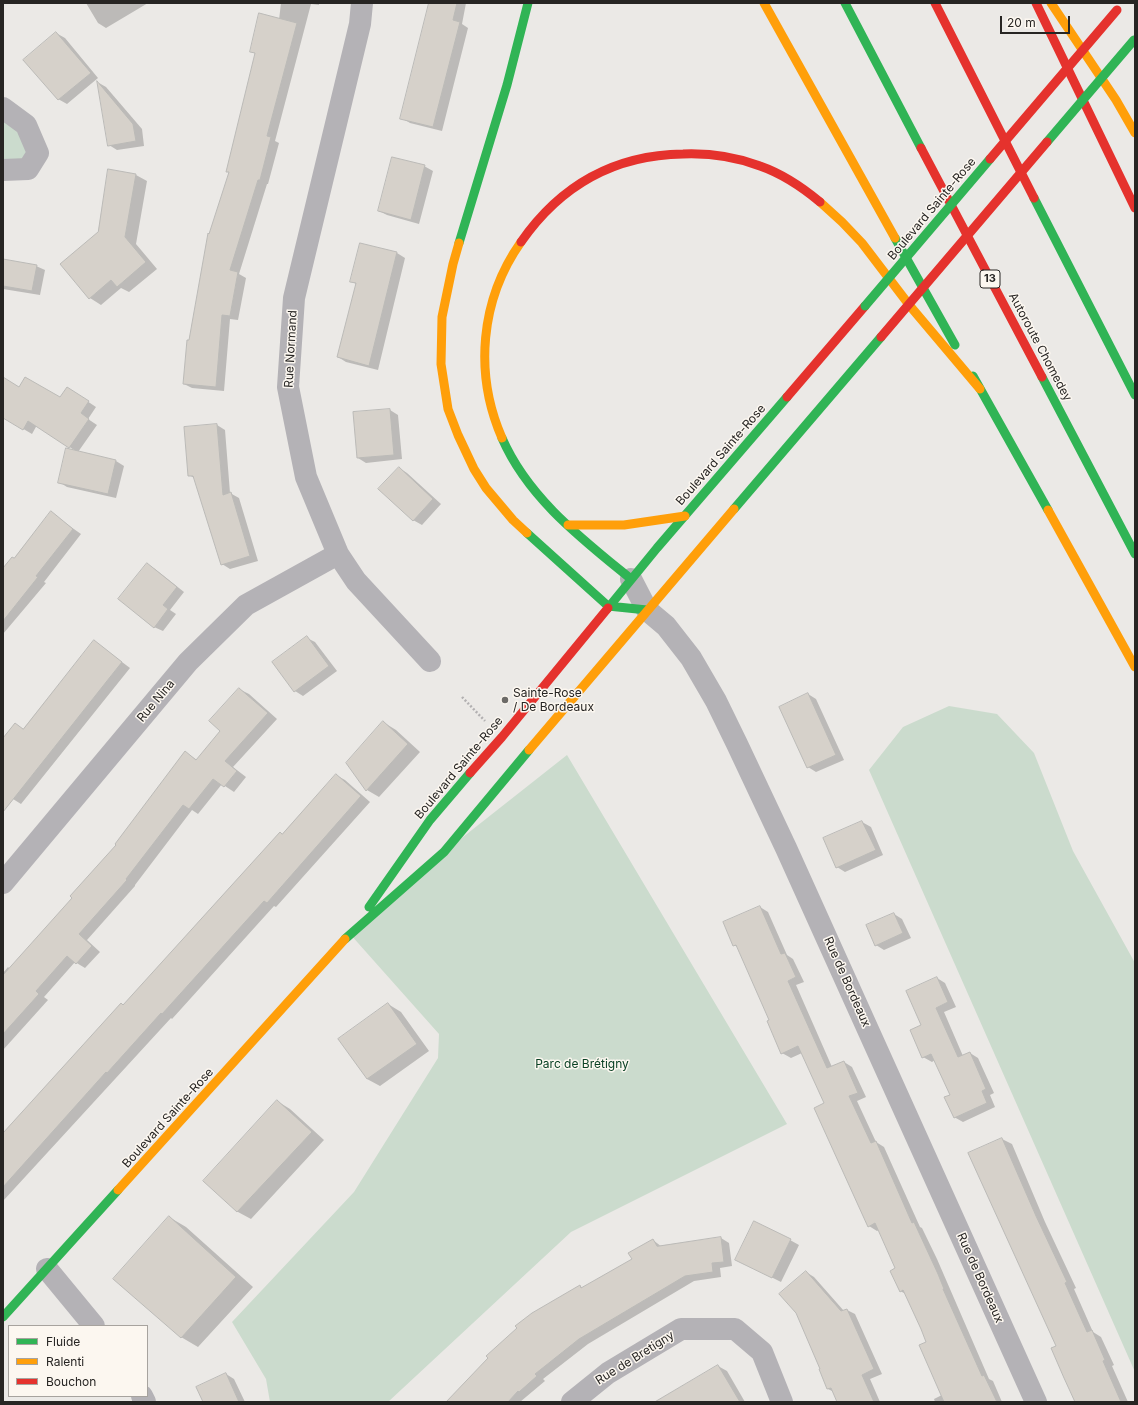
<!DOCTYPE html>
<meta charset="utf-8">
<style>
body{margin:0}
#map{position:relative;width:1138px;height:1405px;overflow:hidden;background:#ebe9e6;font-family:Inter,sans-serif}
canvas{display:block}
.frame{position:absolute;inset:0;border:4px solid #272523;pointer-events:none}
.legend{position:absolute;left:8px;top:1325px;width:140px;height:72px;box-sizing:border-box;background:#fcf7f0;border:1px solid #a7a39e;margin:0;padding:5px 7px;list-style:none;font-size:12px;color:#272523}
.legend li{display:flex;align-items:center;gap:8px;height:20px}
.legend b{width:20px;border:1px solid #a7a39e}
.scale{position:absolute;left:1000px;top:16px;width:70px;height:18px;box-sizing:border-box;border:2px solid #272523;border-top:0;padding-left:5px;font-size:12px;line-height:14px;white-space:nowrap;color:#272523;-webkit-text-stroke:3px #fcf7f0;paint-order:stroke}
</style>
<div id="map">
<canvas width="1138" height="1405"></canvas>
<div class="frame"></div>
<ul class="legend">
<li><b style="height:5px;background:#30b455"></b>Fluide</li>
<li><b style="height:5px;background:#ff9f0a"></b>Ralenti</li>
<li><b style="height:5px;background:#e5322d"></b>Bouchon</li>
</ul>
<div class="scale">20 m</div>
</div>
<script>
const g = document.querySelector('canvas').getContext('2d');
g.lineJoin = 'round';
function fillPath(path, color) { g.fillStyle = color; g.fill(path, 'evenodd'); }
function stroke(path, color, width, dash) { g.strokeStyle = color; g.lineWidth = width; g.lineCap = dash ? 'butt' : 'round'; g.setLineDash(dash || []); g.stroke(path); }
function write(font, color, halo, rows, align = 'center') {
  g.font = font + ' Inter,sans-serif'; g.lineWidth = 3; g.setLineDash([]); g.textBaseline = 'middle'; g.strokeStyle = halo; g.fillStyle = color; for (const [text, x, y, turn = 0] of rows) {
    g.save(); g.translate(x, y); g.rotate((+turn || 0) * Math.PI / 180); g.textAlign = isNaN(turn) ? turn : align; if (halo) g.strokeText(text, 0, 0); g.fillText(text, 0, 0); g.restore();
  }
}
const green = new Path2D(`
 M3,108l35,45 -35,17z
 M949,706l48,8 37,39 39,98 62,112v409l-266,-602 34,-43z
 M567,755l220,369 -216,108 -183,170h-118l-4,-23 -34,-57 122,-130 84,-134 1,-24 -89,-100 94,-82z`);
const shadow = new Path2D(`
 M86,3h62l-42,25 -8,-5z
 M281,3h38v2l-8,-1 -36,137 4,2 -11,41h-1l-28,90 7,4 -8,42 -8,-1 -6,72 -32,-3 -8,-4 6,-42 20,-107 20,-62 -3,-2 29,-117 -5,-3 28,-31z
 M431,3h35l-4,21 6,4 -26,103 -32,-8 -8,-5z
 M56,33l9,5 33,40 -31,26 -9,-5z
 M99,83l7,4 36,42 2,17 -27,4 -8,-5z
 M424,166l9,5 -14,53 -32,-9 -8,-4z
 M136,175l11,6 -11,63 21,25 -28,23 -8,-4 -20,17 -11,-7 9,-65z
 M397,253l8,5 -27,112 -32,-8 -8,-5 18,-73 -5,-3z
 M3,260l33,6 9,4 -5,25 -37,-6z
 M3,379l17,9 40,10 15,-5 21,14 -8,12 9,6 -19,27 38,9 8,5 -8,32 -49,-11 -8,-5 18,-30 -40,-27 -5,9 -29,-17z
 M390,410l8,5 4,44 -36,4 -8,-5z
 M217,425l8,5 5,63 9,5 19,63 -28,8 -8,-5 -26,-85 -7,-4z
 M399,468l8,5 34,31 -19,21 -9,-5z
 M51,513l30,21 -37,48 2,1 -43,51v-64l11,-11z
 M147,564l8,5 29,23 -14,18 6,4 -13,17 -9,-4z
 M307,638l8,4 22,29 -34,25 -8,-5z
 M94,642l8,5 28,21 -109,136 -8,-5 -10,6v-61l21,-15z
 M239,689l10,5 28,25 -44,48 13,10 -12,15 -12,-8 -24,30 -6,-4 -57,75v1l-48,54 13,12 -15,16 -10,-6 -31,35 4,3 -45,50v-77l5,-6 2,2 64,-71 44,-53 67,-93 12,8 25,-30z
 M808,694l8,5 28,61 -28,12 -8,-5z
 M383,722l13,8 24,22 -41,45 -12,-7z
 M336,775l9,5 25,22 -94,105 -2,-1 -102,113 -1,-1 -168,183v-66l279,-300z
 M862,822l9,5 12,28 -38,17 -8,-5z
 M760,907l8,5 19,43 6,4 11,23 -8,3 36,82 12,-5 8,5 14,30 -9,4 19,41 8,5 36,80 2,1 15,31 52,120 4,2 9,21h-67l-1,-3 8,-4 -20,-67 -16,-34 -6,-3 -3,-22 -18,-39 -2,1 -8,-5 -44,-122 -23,-51 -11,5 -9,-5 -12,-33 -31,-72 -5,-3z
 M894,914l8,5 9,19 -27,12 -8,-5z
 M937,978l8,5 11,24 -12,5 19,44 7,-3 8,5 16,35 -4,2 5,12 -32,15 -9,-5 -3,-22 -16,-35 -3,2 -9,-5 -1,-31z
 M388,1004l13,8 28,39 -49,35 -13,-7z
 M277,1101l13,8 34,31 -73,79 -13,-7 -34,-31z
 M1002,1139l10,5 33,78 31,66 -2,1 19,43 8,5 13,28 -2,1 16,36h-52l-19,-55z
 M169,1217l17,10 67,60 -55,60 -17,-10z
 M721,1238l8,5 3,23 -12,2 1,9 -27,4 -106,63 -45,35 2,2 -25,21h-58l118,-116 3,2 50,-29 20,-19 9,7z
 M790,1240l9,5 -18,37 -36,-18z
 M806,1272l8,5 30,34 3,-1 8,4 27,60 -12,5 10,23h-41l-5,-10 -6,-3 -8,-19 1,-1z
 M718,1366l9,5 18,31h-90z
 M226,1374l8,5 11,23h-41z`);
const building = new Path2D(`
 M429,3h28l-4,17 7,2 -27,105 -33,-8z
 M259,13l38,10 -30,113 4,1 -11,43h-2l-28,90 8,2 -8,44 -8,-1 -6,72 -33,-3 4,-44h2l19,-107 1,1 20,-62h-3l29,-119 -5,-1z
 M56,32l35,41 -33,27 -35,-40z
 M97,81l36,43 3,17 -28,5z
 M392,157l33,8 -14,55 -33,-9z
 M108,169l28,5 -11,63 21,25 -29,25 -6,-7 -22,19 -29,-35 38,-32z
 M360,243l37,9 -28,114 -32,-9 19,-74 -6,-1z
 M3,259l34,6 -5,26 -29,-5z
 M3,377l16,10 6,-10 35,20 7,-10 22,14 -8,12 8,6 -20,29 -41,-27 -5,9 -20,-12z
 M390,409l4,46 -37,3 -4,-46z
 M217,424l6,71 8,-3 19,64 -29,9 -28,-89h-5l-4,-49z
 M66,448l50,12 -8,34 -50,-11z
 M399,467l34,32 -20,22 -35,-32z
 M51,511l22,18 -37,47 2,1 -35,44v-53l9,-11 2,1z
 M147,563l30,24 -14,18 5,4 -14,19 -36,-29z
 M307,636l22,30 -35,26 -22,-30z
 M94,640l28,22 -119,150v-74l12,-15 8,6z
 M239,688l29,25 -43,48 12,10 -13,16 -11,-8 -24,30 -6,-4 -57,74 1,1 -48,54 13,12 -16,18 -9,-8 -31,35 3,3 -36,40v-59l69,-77 -2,-2 46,-51 -1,-1 70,-93 11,9 24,-29 -11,-10z
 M808,693l28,62 -29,13 -28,-61z
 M383,721l25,23 -42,47 -20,-28z
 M336,774l25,22 -94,107 -3,-2 -102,113 -1,-1 -54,60 -1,-1 -103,115v-54l118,-130 2,2 157,-173 2,2z
 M862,821l14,29 -40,18 -13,-30z
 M760,906l21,48 4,-1 11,24 -8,4 39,87 17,-7 14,32 -9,3 22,47 5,-2 36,82 2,-1 24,52 6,15h-1l39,87 2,-1 13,27h-53l-25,-57 7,-3 -5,-13 -18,-39 -3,2 -10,-21 5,-3 -20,-45 -7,4 -54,-119 10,-5 -26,-57 -17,8 -14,-33 2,-1 -33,-75 -3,1 -10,-24z
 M894,913l9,20 -28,13 -9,-21z
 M937,977l11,25 -12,6 22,49 12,-5 16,37 -4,2 5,12 -33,15 -10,-21 6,-2 -19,-41 -9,4 -12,-28 11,-5 -15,-34z
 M388,1003l29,41 -50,35 -29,-40z
 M277,1100l35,32 -75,80 -34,-31z
 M1002,1138l34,78 31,66 -2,1 22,49 5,-2 13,30 -2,1 18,41h-46l-11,-24 -13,-30 5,-2 -88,-193z
 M169,1216l67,61 -55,61 -68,-59z
 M754,1221l37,18 -19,39 -37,-18z
 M721,1237l3,25 -12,1 1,9 -28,4 -106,63 -44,35 2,2 -18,16 -1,-1 -10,11h-62l42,-44 -2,-2 31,-28 -2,-2 17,-13 48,-28 1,3 51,-29 -4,-6 25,-14 4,7z
 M806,1271l35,40 6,-2 27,60 -12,6 12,27h-37l-6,-14 -4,1 -8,-20h1l-24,-56 -17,-19z
 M718,1365l22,37h-85z
 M226,1373l13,29h-36l-7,-15z`);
const path = new Path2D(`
 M462,697l23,24`);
const street = new Path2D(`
 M362,3l-2,21 -66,274 -6,89 18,90 32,77 18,27 74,80
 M3,108l23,17 12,28 -10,16 -25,1
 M631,579l16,31 19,16 25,32 25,43 21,43 49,104 250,554
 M3,883l185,-221 58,-57 92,-51
 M47,1269l47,57
 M142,1396l3,6
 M572,1402l36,-29 73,-44h54l27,23 20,50`);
const fast = new Path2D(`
 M845,3l76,145
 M1034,198l101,197
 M895,238l60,107
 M459,243l48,-158 21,-82
 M973,376l75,134
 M1042,377l93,177
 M502,438c26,60 80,101 129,141
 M734,509l147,-172
 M527,533l81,73 39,4
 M608,608l49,-60 130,-151
 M369,907l61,-87 40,-47
 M345,939l99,-87 85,-102
 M3,1317l115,-127`);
const slow = new Path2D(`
 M764,3l131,235
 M1051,3l65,97 19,33
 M820,202l22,20 20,21 48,63 70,83
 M459,243l-6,21 -11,53 -1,47 7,45 10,26 16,34 12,19 27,32 14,13
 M502,438c-28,-64 -22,-138 19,-196
 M1048,510l87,157
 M568,525h56l61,-9
 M529,750l205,-241
 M118,1190l227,-251`);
const jam = new Path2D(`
 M935,3l99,195
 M1036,3l99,205
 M921,148l121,229
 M521,242c39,-56 93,-87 162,-88 26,-1 53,3 77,12 23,8 42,21 60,36
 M787,397l78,-91
 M470,773l32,-36 106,-129`);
const fastBridge = new Path2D(`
 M1047,142l87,-102
 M865,306l125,-147`);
const jamBridge = new Path2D(`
 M990,159l127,-149
 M881,337l166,-195`);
const markers = [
 [505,700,4,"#6c6a67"]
];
const shields = [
 [990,279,20]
];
const shieldNames = [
 ["13",990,279]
];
const streetNames = [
 ["Boulevard Sainte-Rose",932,209,-50],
 ["Autoroute Chomedey",1040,347,62],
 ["Rue Normand",291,349,-87],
 ["Boulevard Sainte-Rose",721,455,-49],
 ["Rue Nina",156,701,-50],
 ["Boulevard Sainte-Rose",459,768,-50],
 ["Rue de Bordeaux",847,982,66],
 ["Boulevard Sainte-Rose",168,1118,-48],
 ["Rue de Bordeaux",980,1278,66],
 ["Rue de Bretigny",635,1358,-32]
];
const poiNames = [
 ["Sainte-Rose",513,693],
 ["/ De Bordeaux",513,707]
];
const parkNames = [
 ["Parc de Brétigny",582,1064]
];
fillPath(green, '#cbdbcd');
fillPath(shadow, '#0003');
fillPath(building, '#d6d1ca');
stroke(building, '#bbbab7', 1);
stroke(path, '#b2b0b1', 2.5, [2, 2]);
stroke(street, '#b4b2b6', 22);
stroke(fast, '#30b455', 9);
stroke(slow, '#ff9f0a', 9);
stroke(jam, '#e5322d', 9);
stroke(fastBridge, '#30b455', 9);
stroke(jamBridge, '#e5322d', 9);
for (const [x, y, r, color] of markers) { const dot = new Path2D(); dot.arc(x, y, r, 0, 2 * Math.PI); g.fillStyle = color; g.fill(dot); stroke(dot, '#fcf7f0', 1.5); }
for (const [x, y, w] of shields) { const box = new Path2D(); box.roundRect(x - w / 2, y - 9, w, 18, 3); g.fillStyle = '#fcf7f0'; g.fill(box); stroke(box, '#272523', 1); }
write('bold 11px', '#272523', null, shieldNames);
write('12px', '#272523', '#fcf7f0', streetNames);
write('12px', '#272523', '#fcf7f0', poiNames, 'left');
write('12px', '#0a4124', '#fcf7f0', parkNames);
</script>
